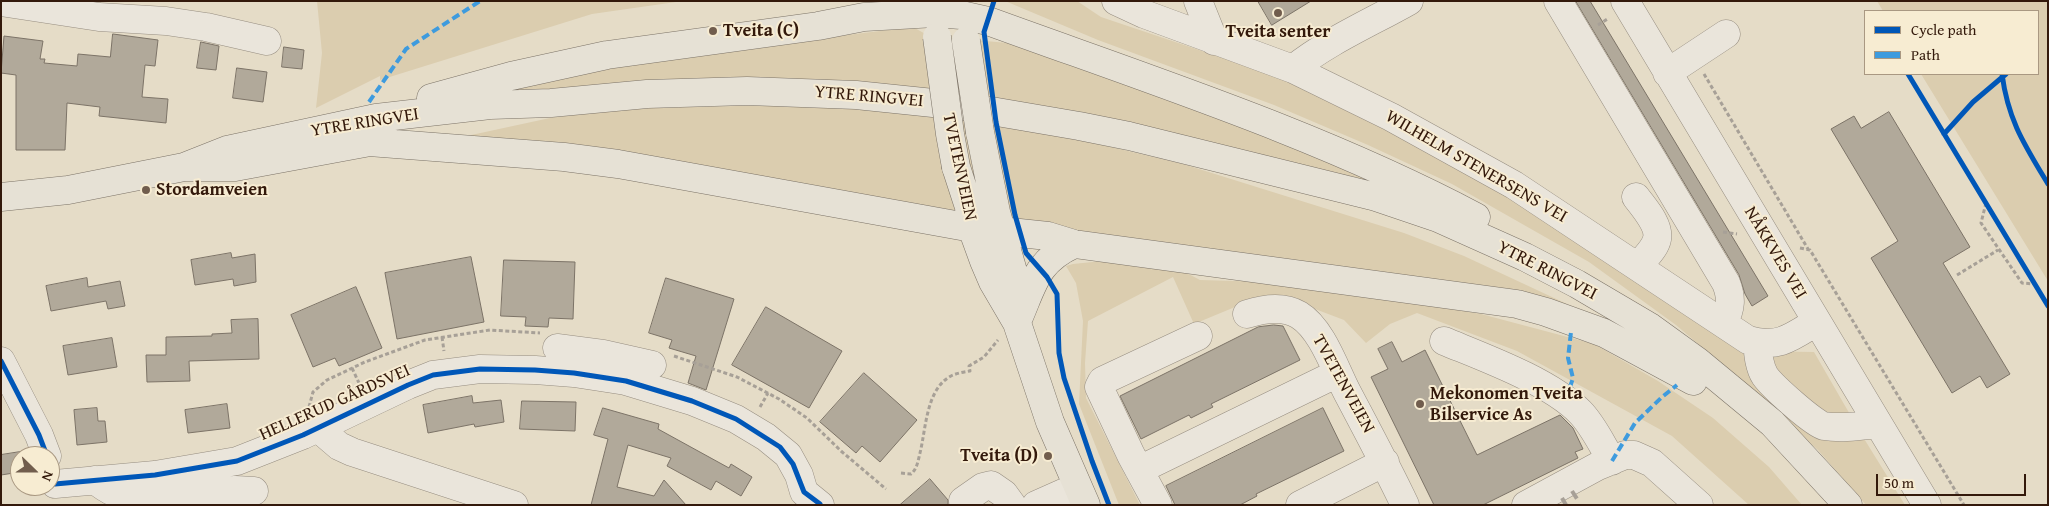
<!DOCTYPE html>
<meta charset="utf-8">
<style>
body{margin:0}
#map{position:relative;width:2049px;height:506px;overflow:hidden;background:#e5dcc7;font-family:"Gentium Book Plus",serif}
canvas{display:block}
.frame{position:absolute;inset:0;border:2px solid #33190b;pointer-events:none}
.legend{position:absolute;left:1864px;top:10px;width:175px;height:65px;box-sizing:border-box;background:#f7ecd2;border:1px solid #a99882;margin:0;padding:6px 9px;list-style:none;font-size:15px;color:#33190b}
.legend li{display:flex;align-items:center;gap:10px;height:25px}
.legend b{width:25px;border:1px solid #a99882}
.north{position:absolute;left:10px;top:446px;width:50px;height:50px;box-sizing:border-box;background:#f7ecd2;border:1px solid #a99882;border-radius:50%;rotate:112deg;font-size:14px;font-weight:700;line-height:20px;text-align:center;color:#33190b}
.north::after{content:'';display:block;margin:auto;width:18px;height:22px;background:#715d4d;clip-path:polygon(50% 0,100% 100%,50% 72%,0 100%)}
.scale{position:absolute;left:1876px;top:474px;width:150px;height:22px;box-sizing:border-box;border:2px solid #33190b;border-top:0;padding-left:6px;font-size:15px;line-height:18px;white-space:nowrap;color:#33190b;-webkit-text-stroke:4px #f7ecd2;paint-order:stroke}
</style>
<div id="map">
<canvas width="2049" height="506"></canvas>
<div class="frame"></div>
<ul class="legend">
<li><b style="height:6px;background:#0057b8"></b>Cycle path</li>
<li><b style="height:6px;background:#3e9bde"></b>Path</li>
</ul>
<div class="north">N</div>
<div class="scale">50 m</div>
</div>
<script>
const g = document.querySelector('canvas').getContext('2d');
g.lineJoin = 'round';
function fillPath(path, color) { g.fillStyle = color; g.fill(path, 'evenodd'); }
function stroke(path, color, width, dash) { g.strokeStyle = color; g.lineWidth = width; g.lineCap = dash ? 'butt' : 'round'; g.setLineDash(dash || []); g.stroke(path); }
function write(font, color, halo, rows, align = 'center') {
  g.font = font + ' "Gentium Book Plus",serif'; g.lineWidth = 4; g.setLineDash([]); g.textBaseline = 'middle'; g.strokeStyle = halo; g.fillStyle = color; for (const [text, x, y, turn = 0] of rows) {
    g.save(); g.translate(x, y); g.rotate((+turn || 0) * Math.PI / 180); g.textAlign = isNaN(turn) ? turn : align; if (halo) g.strokeText(text, 0, 0); g.fillText(text, 0, 0); g.restore();
  }
}
const green = new Path2D(`
 M317,1h366l-91,13 -212,66v-4l-64,32 6,-55z
 M1005,1h72l24,16 208,70 127,58 310,206 68,1 49,85 42,68h-39l-48,-55 -87,-78 -55,-47 -87,-63 -137,-78 -84,-39 -94,-40 -176,-65z
 M1877,1h171v280l-127,-207h117v-63h-155z
 M913,27l16,9 90,8 249,91 130,54 -358,-84 -569,-7 138,-34z
 M777,105l93,3 190,27 123,29 221,69 60,23 103,48v2l-1105,-169 88,-19 67,-9z
 M1112,260l67,9 21,11 102,3 179,31 113,30 64,37 55,37 56,49 33,38h-53l-77,-69 -155,-85 -100,-38 -27,11 -24,19 -22,-23 -66,-25 -43,12 -41,17 -21,-47 -85,44 -3,42 1,35 54,107h-21l-40,-101 4,-83 -7,-38 -10,-17 7,-2z`);
const building = new Path2D(`
 M1258,1h53l-39,24z
 M1576,1h14l178,295 -16,10 -7,-12 -6,-19z
 M113,34l45,6 -3,26 -10,-1 -3,32 26,2 -2,24 -67,-7 1,-9 -33,-4 -2,47h-49v-75l-15,-2 3,-37 39,5 -3,18h5l-1,4 33,3 1,-12 32,3z
 M201,42l18,4 -3,24 -19,-2z
 M284,47l20,3 -2,19 -20,-2z
 M237,68l30,4 -4,30 -30,-4z
 M1889,112l81,135 -27,16 67,111 -23,14 -7,-12 -28,17 -81,-135 27,-17 -67,-112 23,-13 7,12z
 M231,253l1,5 23,-4 1,28 -22,4 -1,-7 -38,6 -4,-25z
 M471,257l13,65 -87,17 -12,-66z
 M504,260l71,2 -2,57 -24,-1 -1,9 -23,-1 1,-9 -25,-1z
 M87,278l1,9 32,-6 5,25 -17,3 -2,-8 -55,10 -5,-25z
 M666,278l68,21 -28,91 -18,-7 8,-27 -27,-8 3,-8 -23,-7z
 M356,287l26,61 -43,18 -4,-8 -22,9 -22,-52z
 M766,307l76,44 -33,57 -77,-43z
 M258,319l1,40 -70,2 1,20 -43,1 -1,-27h20v-18l46,-1v-2l20,-1 -1,-13z
 M1274,325l9,1 17,34 -89,44 2,3 -22,11 -2,-3 -48,24 -21,-43 138,-69z
 M112,338l5,29 -49,8 -5,-29z
 M1392,342l10,20 23,-12 52,105 83,-40 13,13 10,21 -8,3 3,6 -95,47h-49l-63,-128 17,-8 -10,-20z
 M864,373l53,47 -37,42 -18,-16 -6,7 -36,-31z
 M472,396l1,7 28,-3 3,22 -29,5 -1,-3 -46,9 -5,-28z
 M522,401l54,1 -1,29 -55,-2z
 M227,404l3,24 -42,5 -3,-23z
 M97,408l1,13h7l2,21 -30,3 -3,-35z
 M603,408l56,16 -1,5 71,39 2,-4 21,13 -11,19 -25,-15 -5,9 -44,-24 4,-8 -43,-13 -11,42 37,9 10,-16 22,25h-95l17,-66 -14,-4z
 M1323,408l21,43 -88,43 1,2 -17,9h-65l-9,-19z
 M20,452v20l-19,3v-20z
 M930,479l18,21v5h-48z`);
const path = new Path2D(`
 M1598,25l11,-7
 M1704,74l104,175
 M1986,203l-5,20 41,60 13,1
 M1723,232l14,2
 M1800,248l10,2 154,255
 M1957,275l41,-25
 M442,337l2,14
 M674,356l63,21 42,22 28,19 34,33 45,38
 M352,368l7,15
 M309,407l4,-15 14,-12 38,-18 60,-22 65,-10 50,3
 M760,407l8,-14
 M901,473l10,1c6,-5 7,-13 9,-21 6,-24 6,-64 31,-77 6,-3 13,-4 19,-5l-1,-5 15,-9 14,-17`);
const minor = new Path2D(`
 M1116,1l28,13 149,55 98,48 123,68 234,155c30,9 44,-3 68,-18
 M1198,1l16,40
 M1558,1l168,282c6,15 5,25 -2,39
 M1625,1l302,504
 M1,2l98,15 67,4 40,6 61,14
 M1293,69c35,-28 77,-46 116,-68
 M1667,73l59,-39
 M1636,197c8,11 24,28 21,42 -2,10 -13,19 -18,27
 M1247,314c16,-5 37,-8 52,1 23,14 36,54 48,77 20,38 40,75 58,113
 M1444,341c41,17 105,40 136,71 13,13 22,33 32,49
 M1757,342c1,11 2,25 8,34 7,10 49,48 59,50 18,3 36,0 54,-2
 M557,348l46,6 49,11
 M1,361l38,74 8,21
 M318,428l21,18 13,6 162,53
 M1139,470l199,-97
 M95,480c13,11 29,18 45,19l95,-9 19,1
 M55,484l100,-9 82,-14 66,-26 105,-50 25,-10 47,-6 55,1 39,3 52,8 66,20 44,18 30,18 22,18 11,20 5,17 16,13
 M963,501l20,-14 8,-2 13,9 8,11
 M1036,505l27,-12 15,-4
 M1158,505l-27,-50 -32,-68 3,-6 96,-45
 M1300,505l85,-43
 M1526,505l72,-39 27,-11h9l18,8 47,42`);
const major = new Path2D(`
 M431,98l80,-22 96,-21 211,-29 46,-9 71,-4 26,2 27,6c165,60 333,114 488,196
 M980,132l16,80 18,63 2,41
 M369,142l195,15 54,7 354,64 76,8 26,8 443,60 29,8 58,21 89,48
 M184,167l43,-17 149,-32 114,-13 61,-2 96,-9 100,-3 109,4 106,11 117,20 50,10 247,61 62,21 87,39 52,27 73,43 47,34 75,62 76,82
 M956,167l13,40 3,21 12,33 9,21 24,41 33,99 36,83
 M1,197l67,-7 116,-23h51l151,-28
 M1019,317c15,-35 18,-56 55,-73`);
const rail = new Path2D(`
 M1572,491l9,14
 M1562,498l4,7`);
const majorBridge = new Path2D(`
 M937,37l13,97 6,33
 M966,41l14,91`);
const quiet = new Path2D(`
 M369,102l37,-53 74,-48
 M1566,399l7,-21 -5,-20 3,-26
 M1612,461l23,-38 27,-26 15,-12`);
const cycleway = new Path2D(`
 M994,1l-10,31 12,90 19,93 11,38 21,24 10,17 2,59 5,25 28,83 17,44
 M1908,74l140,232
 M2002,74c6,46 22,70 46,110
 M1944,134l29,-32 33,-28
 M1,361l38,74 8,21
 M55,484l100,-9 82,-14 66,-26 105,-50 25,-10 47,-6 55,1 39,3 52,8 66,20 44,18 44,28 13,17 11,28 16,12`);
const markers = [
 [1278,13,5,"#715d4d"],
 [713,31,5,"#715d4d"],
 [146,190,5,"#715d4d"],
 [1420,404,5,"#715d4d"],
 [1048,456,5,"#715d4d"]
];
const poiNames = [
 ["Tveita (C)",723,31],
 ["Tveita senter",1278,32,"center"],
 ["Stordamveien",156,190],
 ["Mekonomen Tveita",1430,394],
 ["Bilservice As",1430,415],
 ["Tveita (D)",1038,456,"right"]
];
const streetNames = [
 ["YTRE RINGVEI",869,97,5],
 ["YTRE RINGVEI",365,123,-9],
 ["TVETENVEIEN",959,167,78],
 ["WILHELM STENERSENS VEI",1476,167,30],
 ["NÅKKVES VEI",1775,253,59],
 ["YTRE RINGVEI",1547,271,27],
 ["TVETENVEIEN",1343,384,61],
 ["HELLERUD GÅRDSVEI",335,403,-24]
];
fillPath(green, '#dbcdaf');
fillPath(building, '#b1a99a');
stroke(building, '#7c7367', 1);
stroke(minor, '#968d80', 29);
stroke(major, '#7c7367', 29);
stroke(path, '#a7a097', 3, [4, 2.5]);
stroke(minor, '#eae5db', 28);
stroke(major, '#e6e1d5', 28);
stroke(rail, '#a7a097', 4, [9, 9]);
stroke(majorBridge, '#7c7367', 29, []);
stroke(majorBridge, '#e6e1d5', 28);
stroke(quiet, '#3e9bde', 4, [8, 4]);
stroke(cycleway, '#0057b8', 5);
for (const [x, y, r, color] of markers) { const dot = new Path2D(); dot.arc(x, y, r, 0, 2 * Math.PI); g.fillStyle = color; g.fill(dot); stroke(dot, '#f7ecd2', 2); }
write('bold 18px', '#33190b', '#f7ecd2', poiNames, 'left');
write('18px', '#33190b', '#f7ecd2', streetNames);
</script>
